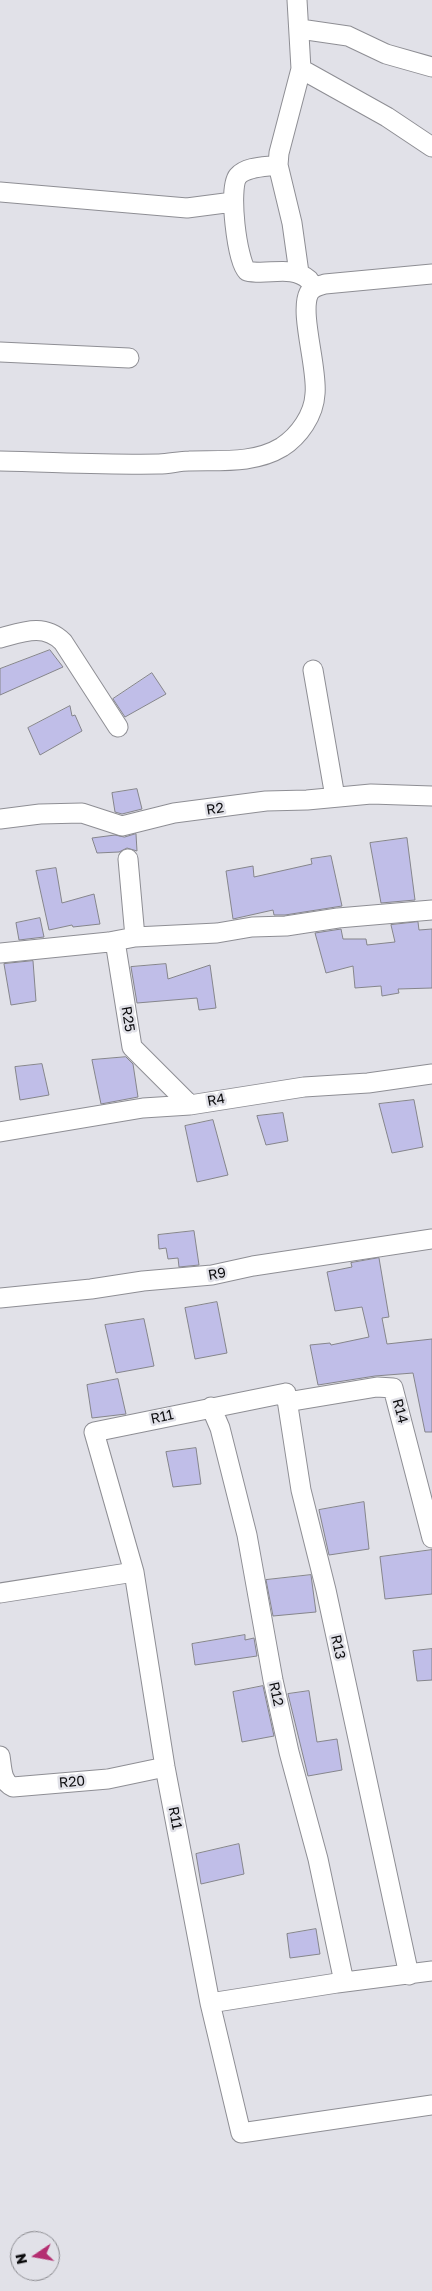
<!DOCTYPE html>
<style>
body{margin:0}
#map{position:relative;width:432px;height:2291px;overflow:hidden;background:#e1e1e8;font-family:"Golos Text",sans-serif}
canvas{display:block}
.north{position:absolute;left:10px;top:2231px;width:50px;height:50px;box-sizing:border-box;background:#e1e1e8;border:1px solid #8c8c91;border-radius:50%;rotate:258deg;font-size:14px;font-weight:700;line-height:20px;text-align:center;color:#0d0d0f}
.north::after{content:'';display:block;margin:auto;width:18px;height:22px;background:#b42e71;clip-path:polygon(50% 0,100% 100%,50% 72%,0 100%)}
</style>
<div id="map">
<canvas width="432" height="2291"></canvas>
<div class="north">N</div>
</div>
<script>
const g = document.querySelector('canvas').getContext('2d');
g.lineJoin = 'round';
function fillPath(path, color) { g.fillStyle = color; g.fill(path, 'evenodd'); }
function stroke(path, color, width, dash) { g.strokeStyle = color; g.lineWidth = width; g.lineCap = dash ? 'butt' : 'round'; g.setLineDash(dash || []); g.stroke(path); }
function write(font, color, halo, rows, align = 'center') {
  g.font = font + ' "Golos Text",sans-serif'; g.lineWidth = 5; g.setLineDash([]); g.textBaseline = 'middle'; g.strokeStyle = halo; g.fillStyle = color; for (const [text, x, y, turn = 0] of rows) {
    g.save(); g.translate(x, y); g.rotate((+turn || 0) * Math.PI / 180); g.textAlign = isNaN(turn) ? turn : align; if (halo) g.strokeText(text, 0, 0); g.fillText(text, 0, 0); g.restore();
  }
}
const building = new Path2D(`
 M50,650l13,17 -63,28v-26z
 M152,673l14,21 -41,23 -12,-18z
 M70,706l2,10 3,-1 7,16 -42,24 -12,-27z
 M137,789l5,20 -20,5 -7,-2 -3,-19z
 M136,834l1,17 -10,-3 -8,4 -22,1 -5,-15 23,-3 9,2z
 M407,838l8,62 -34,3 -11,-60z
 M331,856l11,50 -57,9h-11l-1,-5 -40,9 -7,-48 27,-5 1,11 58,-13 -1,-5z
 M56,868l6,35 32,-9 6,30 -27,3 -1,-2 -23,5 -13,-59z
 M40,918l4,19 -25,3 -3,-17z
 M418,922l1,8 13,-1v59l-34,1 1,4 -17,3 -1,-10 -26,2 -2,-22 -27,7 -11,-40 26,-4 2,10h23l1,6 28,-3 -4,-17z
 M33,961l3,40 -25,4 -7,-41z
 M166,964l2,15 42,-14 6,43 -17,2 -2,-12 -60,5 -6,-36z
 M126,1057l7,7 5,33 -37,7 -9,-44z
 M42,1064l7,31 -29,5 -5,-33z
 M414,1100l9,47 -31,6 -13,-49z
 M283,1113l5,28 -22,4 -9,-29z
 M213,1120l15,55 -31,7 -12,-56z
 M194,1231l5,34 -20,2 -1,-9 -10,1 -2,-11 -7,1 -1,-14z
 M379,1258l10,59 -7,1 5,26 45,-5v93h-7l-12,-59 -38,3 -57,9 -8,-40 20,-2 1,2 38,-8 -7,-30 -27,4 -8,-39 25,-5 -1,-4z
 M217,1302l10,51 -32,6 -10,-51z
 M144,1319l10,47 -38,7 -11,-48z
 M118,1379l8,35 -34,4 -5,-33z
 M196,1448l5,36 -28,3 -7,-35z
 M364,1502l5,47 -40,6 -10,-45z
 M432,1550v44l-47,5 -5,-42z
 M311,1575l5,37 -43,4 -7,-36z
 M245,1635v5l9,-2 3,18 -62,9 -3,-21z
 M432,1649v31l-15,1 -4,-30z
 M263,1686l11,50 -32,6 -9,-50z
 M309,1691l8,51 20,-3 5,31 -34,6 -20,-82z
 M239,1844l5,30 -43,10 -5,-30z
 M316,1929l4,25 -30,4 -3,-24z`);
const minor = new Path2D(`
 M297,0l4,69 -22,84 -1,12 14,58 7,50
 M300,29l48,7 38,18 46,13
 M301,69l86,48 45,30
 M278,165c-12,2 -31,1 -40,11 -10,12 -1,85 9,95 20,5 45,-7 62,9
 M0,192l187,16 46,-6
 M0,352l129,6
 M0,461c53,1 106,4 159,3 10,0 20,-3 30,-3 31,-1 65,3 93,-14 17,-11 32,-32 33,-53 3,-25 -16,-82 -6,-101 4,-7 10,-7 16,-9l107,-10
 M0,638c23,-6 44,-15 63,4l55,85
 M313,670l22,127
 M0,819l40,-5 42,-1 40,13 52,-13 92,-12 41,-1 64,-6 61,2
 M128,859l7,78
 M115,941l17,106 58,58
 M0,953l109,-11 26,-5 82,-4 35,-6 34,-1 52,-8 94,-8
 M0,1132l143,-24 47,-3 114,-18 64,-4 64,-9
 M0,1298l91,-9 52,-8 69,-6 41,-9 179,-27
 M287,1402l90,-15 16,1 39,150
 M211,1407l9,21 27,107 26,145 16,72 29,107 26,123
 M0,1593l134,-21
 M0,1756c2,11 1,26 13,31l95,-8 57,-12
 M409,1975l-83,-385 -25,-100 -15,-97 -192,39 40,140 31,195 45,236 31,130 191,-28
 M210,2003l127,-20 95,-12`);
const streetNames = [
 ["R2",215,809,-9],
 ["R25",128,1019,81],
 ["R4",216,1100,-10],
 ["R9",217,1274,-10],
 ["R14",400,1411,75],
 ["R11",162,1417,-12],
 ["R13",338,1647,78],
 ["R12",276,1694,78],
 ["R20",72,1782,-5],
 ["R11",175,1818,79]
];
fillPath(building, '#c0bee8');
stroke(building, '#85858b', 1);
stroke(minor, '#8e8e94', 21);
stroke(minor, '#fff', 19);
write('14px', '#0d0d0f', '#e1e1e8', streetNames);
</script>
